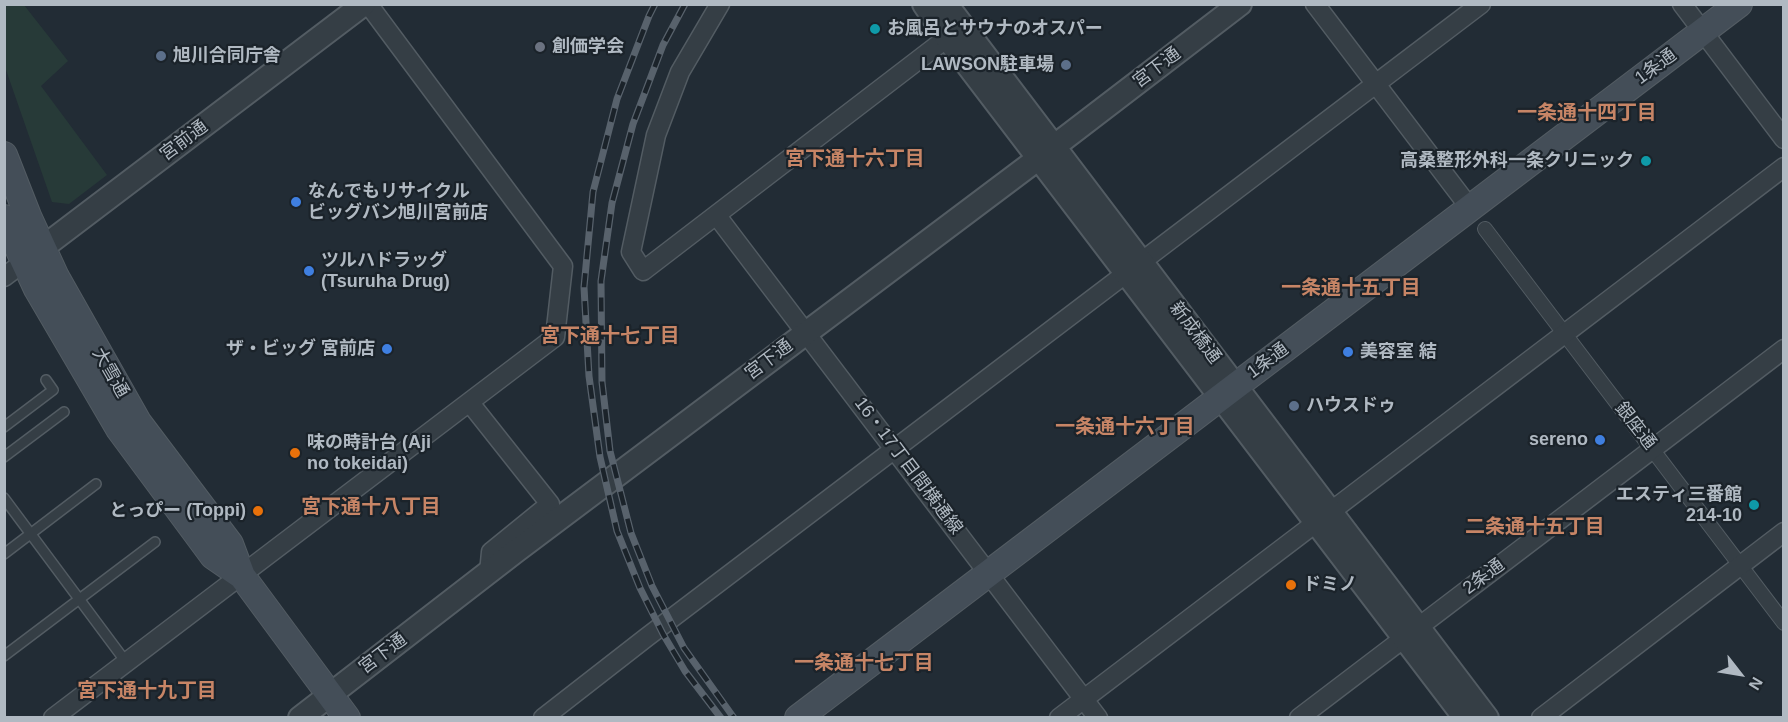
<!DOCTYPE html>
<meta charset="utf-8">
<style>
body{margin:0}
#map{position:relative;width:1788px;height:722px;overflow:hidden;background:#222c35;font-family:Helvetica,sans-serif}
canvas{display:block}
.frame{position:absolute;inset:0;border:6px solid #b0b9c2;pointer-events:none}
.north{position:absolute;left:1710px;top:644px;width:60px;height:60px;-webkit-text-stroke:4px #1b232a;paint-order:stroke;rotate:121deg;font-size:16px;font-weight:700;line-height:24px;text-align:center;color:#b0b9c2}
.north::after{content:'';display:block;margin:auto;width:21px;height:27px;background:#b0b9c2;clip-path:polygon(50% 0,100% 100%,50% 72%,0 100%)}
</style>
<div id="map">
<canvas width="1788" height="722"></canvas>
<div class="frame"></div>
<div class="north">N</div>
</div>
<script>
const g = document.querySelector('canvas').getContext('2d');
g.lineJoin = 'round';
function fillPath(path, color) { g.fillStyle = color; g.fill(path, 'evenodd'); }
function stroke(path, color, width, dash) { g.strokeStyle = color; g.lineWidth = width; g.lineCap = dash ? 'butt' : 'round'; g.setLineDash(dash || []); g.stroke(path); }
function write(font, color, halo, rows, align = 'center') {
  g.font = font + ' Helvetica,"Noto Sans JP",sans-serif'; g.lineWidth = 4.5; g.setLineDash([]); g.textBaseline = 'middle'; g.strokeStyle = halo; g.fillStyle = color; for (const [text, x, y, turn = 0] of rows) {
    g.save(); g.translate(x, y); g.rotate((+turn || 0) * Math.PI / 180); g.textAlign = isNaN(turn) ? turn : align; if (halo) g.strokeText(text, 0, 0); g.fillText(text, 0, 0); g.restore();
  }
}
const green = new Path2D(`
 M5,4l19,1 44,56 -27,25 66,89 -38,29 -17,-2 -47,-135z`);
const service = new Path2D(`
 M4,427l49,-37 -7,-10
 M4,457l60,-45
 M4,498l122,164
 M4,554l92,-70
 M4,656l151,-114`);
const pedestrian = new Path2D(`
 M1485,229l299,394`);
const minor = new Path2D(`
 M720,4l-40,68 -24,63 -25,117 12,19 313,-240
 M1315,4l155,204
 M1682,4l102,135
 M717,216l381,502
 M4,277l20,-15
 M470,403l80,101 -59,48 -2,21
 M53,718l502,-381 8,-71 -195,-262
 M543,718l104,-81 834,-633
 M1059,718l725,-551
 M1299,718l485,-369
 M1541,718l243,-186`);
const tertiary = new Path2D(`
 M924,4l23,34 518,680
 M946,4l541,714
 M29,258l335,-254
 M300,718l216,-167 523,-393 201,-154`);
const secondary = new Path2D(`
 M4,155l24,61 28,61 82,145 92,122 12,32 105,142
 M4,218l33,71 82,140 94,127 29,20
 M798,718l941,-714`);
const rail = new Path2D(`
 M655,4l-6,12 -32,83 -24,93 -9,95 5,89 11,81 17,74 23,57 23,46 22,37 36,47
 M685,4l-22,41 -30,79 -21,79 -11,78 1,101 8,69 21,82 21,53 32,62 50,70`);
const markers = [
 [875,29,6,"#0f9aa8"],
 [540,47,6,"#6b7280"],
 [161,56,6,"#5c6f8a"],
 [1066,65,6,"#5c6f8a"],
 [1646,161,6,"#0f9aa8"],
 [296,202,6,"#3f7fe0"],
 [309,271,6,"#3f7fe0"],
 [387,349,6,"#3f7fe0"],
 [1348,352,6,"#3f7fe0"],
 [1294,406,6,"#5c6f8a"],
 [1600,440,6,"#3f7fe0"],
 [295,453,6,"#e8710a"],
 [1754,505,6,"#0f9aa8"],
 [258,511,6,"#e8710a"],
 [1291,585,6,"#e8710a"]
];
const poiNames = [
 ["お風呂とサウナのオスパー",887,29],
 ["創価学会",552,47],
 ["旭川合同庁舎",173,56],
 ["LAWSON駐車場",1054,65,"right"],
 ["高桑整形外科一条クリニック",1634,161,"right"],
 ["なんでもリサイクル",308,192],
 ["ビッグバン旭川宮前店",308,213],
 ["ツルハドラッグ",321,261],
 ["(Tsuruha Drug)",321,282],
 ["ザ・ビッグ 宮前店",375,349,"right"],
 ["美容室 結",1360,352],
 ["ハウスドゥ",1306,406],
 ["sereno",1588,440,"right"],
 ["味の時計台 (Aji",307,443],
 ["no tokeidai)",307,464],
 ["エスティ三番館",1742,495,"right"],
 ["214-10",1742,516,"right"],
 ["とっぴー (Toppi)",246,511,"right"],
 ["ドミノ",1303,585]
];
const streetNames = [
 ["1条通",1656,67,-37],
 ["宮下通",1157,68,-37],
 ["宮前通",184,141,-37],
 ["新成橋通",1195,333,53],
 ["宮下通",769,360,-37],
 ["1条通",1268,361,-37],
 ["大雪通",110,373,60],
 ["銀座通",1635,426,52],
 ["16・17丁目間横通線",908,466,53],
 ["2条通",1484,577,-37],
 ["宮下通",383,654,-37]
];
const neighbourhoodNames = [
 ["一条通十四丁目",1587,113],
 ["宮下通十六丁目",855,159],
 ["一条通十五丁目",1351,288],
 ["宮下通十七丁目",610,336],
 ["一条通十六丁目",1125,427],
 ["宮下通十八丁目",371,507],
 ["二条通十五丁目",1535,527],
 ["一条通十七丁目",864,663],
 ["宮下通十九丁目",147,691]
];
fillPath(green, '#273a38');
stroke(service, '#535c63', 12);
stroke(pedestrian, '#535c63', 16);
stroke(minor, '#535c63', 21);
stroke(tertiary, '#535c63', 26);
stroke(secondary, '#535c63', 28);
stroke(service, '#353e45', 9);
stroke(pedestrian, '#353e45', 14);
stroke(minor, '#353e45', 18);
stroke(tertiary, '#353e45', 22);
stroke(secondary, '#444e58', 26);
stroke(rail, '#58626c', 7);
stroke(rail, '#1b232a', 4.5, [14]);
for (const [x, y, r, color] of markers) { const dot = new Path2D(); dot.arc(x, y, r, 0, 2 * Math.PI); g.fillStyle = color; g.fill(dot); stroke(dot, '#1b232a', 2); }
write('bold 18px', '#b0b9c2', '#1b232a', poiNames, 'left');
write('18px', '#b0b9c2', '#1b232a', streetNames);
write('bold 20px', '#c78566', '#1b232a', neighbourhoodNames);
</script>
